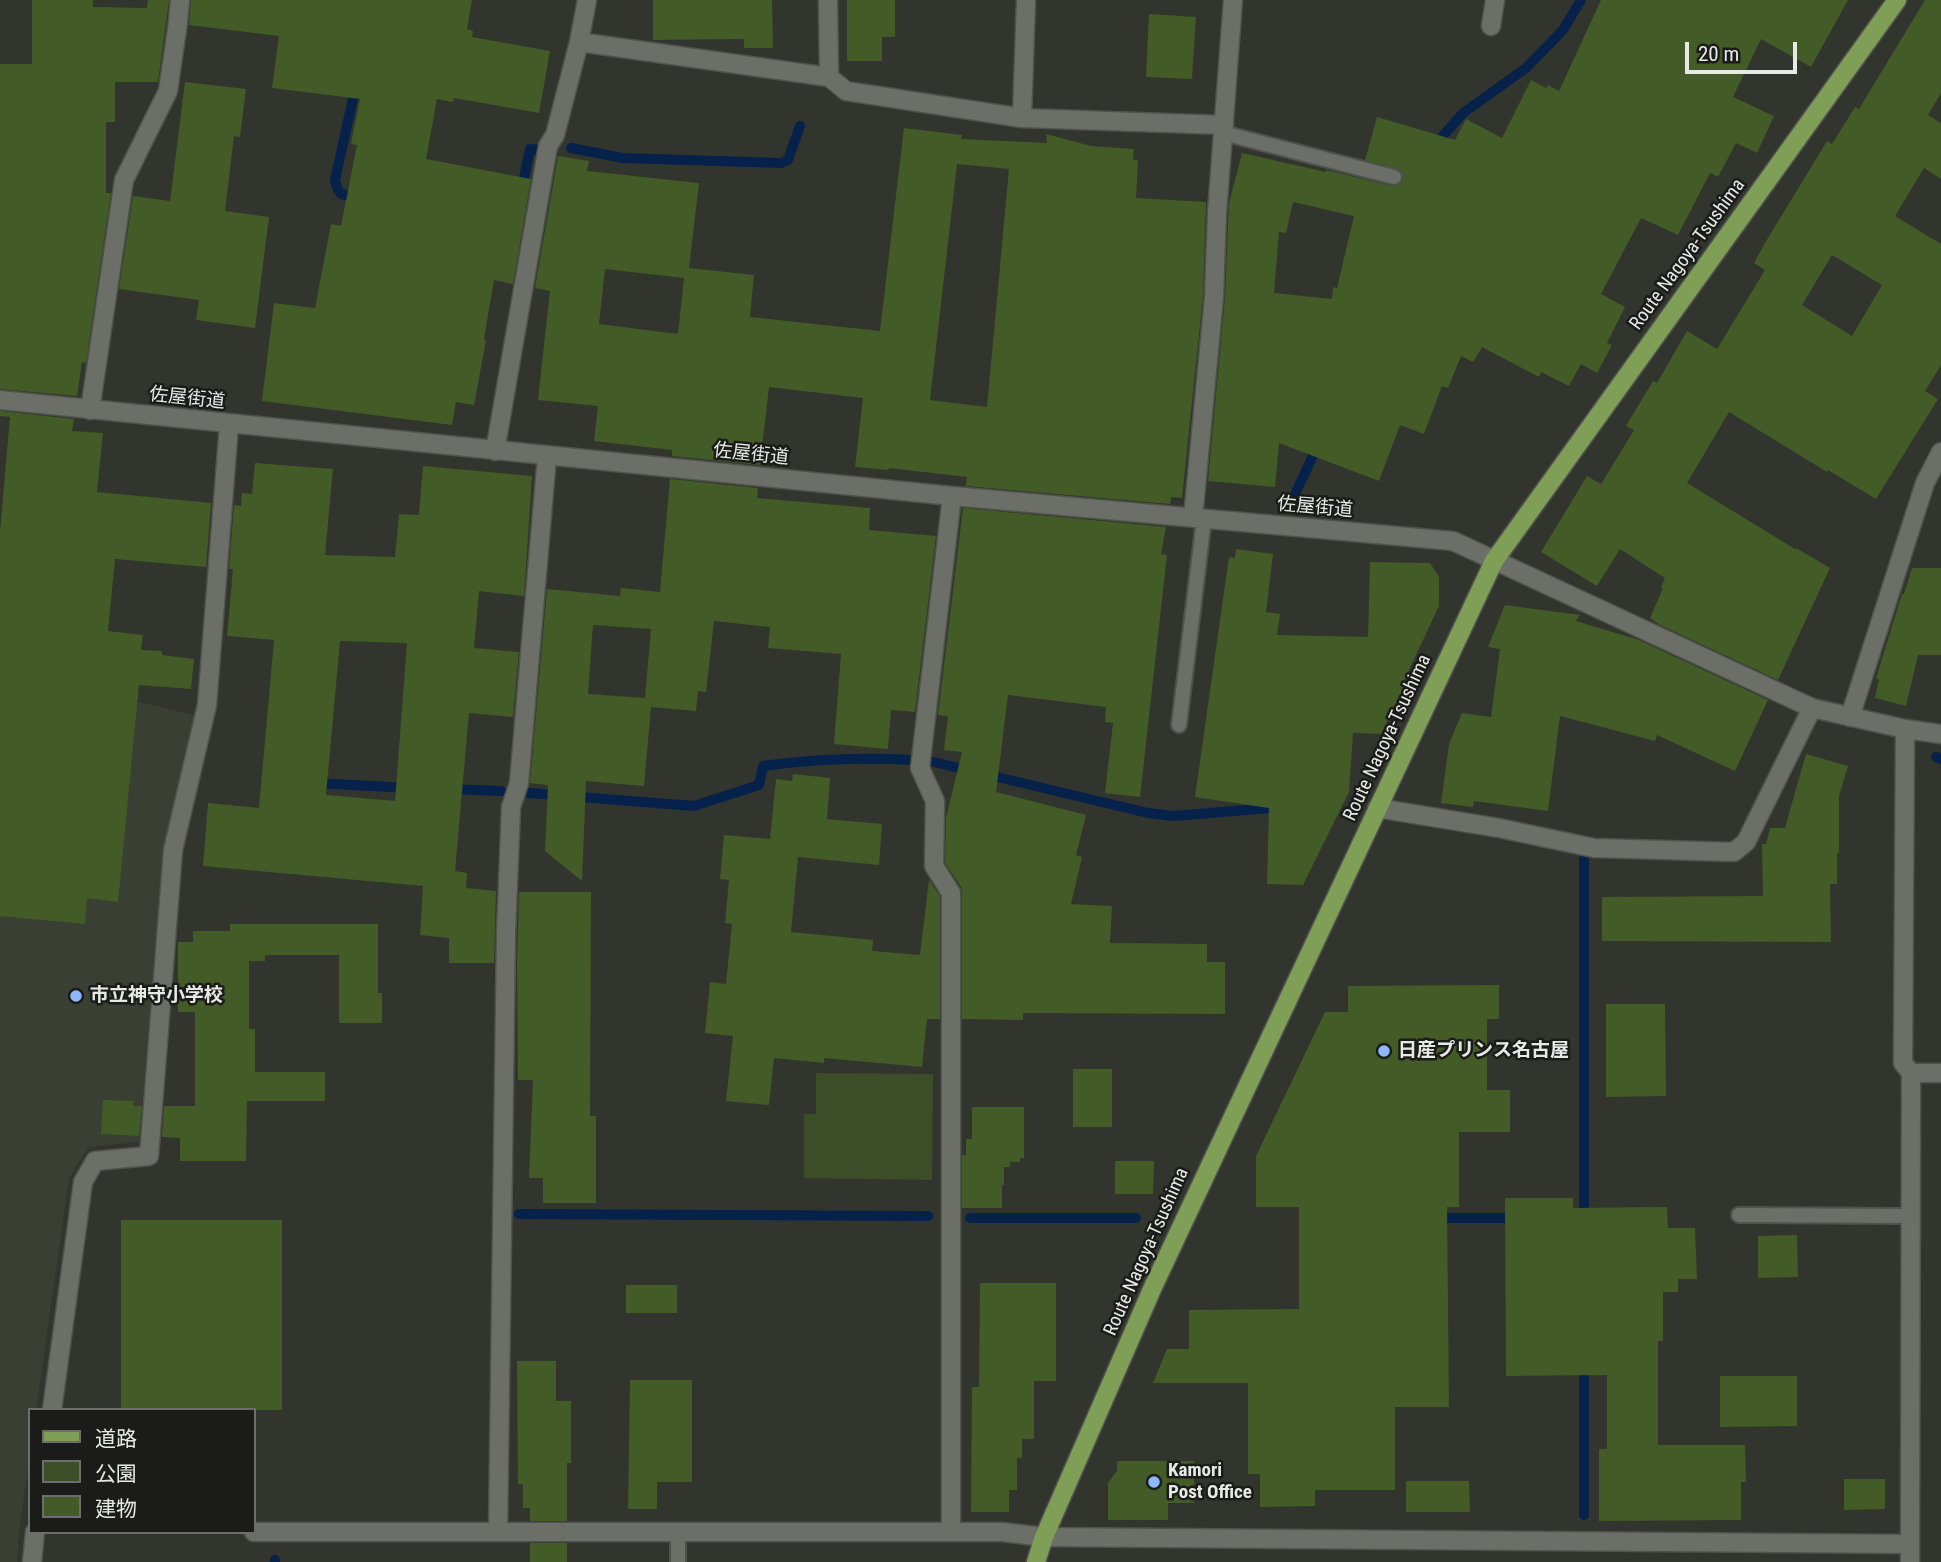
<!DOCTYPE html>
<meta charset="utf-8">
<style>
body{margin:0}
#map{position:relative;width:1941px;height:1562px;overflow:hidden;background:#32352e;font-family:"Roboto Condensed","Noto Sans JP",sans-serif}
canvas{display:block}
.legend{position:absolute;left:28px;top:1408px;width:228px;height:126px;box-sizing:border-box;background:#1b1c19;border:2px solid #6d6e6b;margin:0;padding:9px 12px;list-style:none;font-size:21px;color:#e7e9e5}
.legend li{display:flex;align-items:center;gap:14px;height:35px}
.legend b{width:35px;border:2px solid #6d6e6b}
.scale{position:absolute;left:1685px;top:42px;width:112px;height:32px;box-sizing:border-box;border:4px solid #e7e9e5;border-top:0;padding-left:9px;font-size:21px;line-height:24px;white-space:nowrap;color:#e7e9e5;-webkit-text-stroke:5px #1b1c19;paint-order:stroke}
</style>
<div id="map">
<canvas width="1941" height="1562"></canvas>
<ul class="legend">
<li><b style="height:9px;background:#7f9f57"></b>道路</li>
<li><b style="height:19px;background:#3c4d28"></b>公園</li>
<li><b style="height:19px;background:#435b26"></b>建物</li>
</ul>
<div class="scale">20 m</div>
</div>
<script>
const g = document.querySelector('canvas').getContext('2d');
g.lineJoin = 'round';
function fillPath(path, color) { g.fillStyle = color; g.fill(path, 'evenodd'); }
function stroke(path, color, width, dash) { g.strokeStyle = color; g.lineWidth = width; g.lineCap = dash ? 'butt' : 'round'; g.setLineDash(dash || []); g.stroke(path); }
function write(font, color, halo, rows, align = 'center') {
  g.font = font + ' "Roboto Condensed","Noto Sans JP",sans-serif'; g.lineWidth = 5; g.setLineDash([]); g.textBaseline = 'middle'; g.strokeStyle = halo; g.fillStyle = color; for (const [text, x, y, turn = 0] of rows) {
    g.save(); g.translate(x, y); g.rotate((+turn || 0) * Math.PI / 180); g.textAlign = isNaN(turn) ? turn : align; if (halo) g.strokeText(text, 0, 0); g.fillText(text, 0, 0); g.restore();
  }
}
const built = new Path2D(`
 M0,685l87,8 70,13 40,10 -34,134 -24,292 -50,5 -20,31 -33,232h-6v46l-11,74 -2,32h-17z`);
const green = new Path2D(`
 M816,1073l117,1 -1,106 -128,-2v-64h12z`);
const stream = new Path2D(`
 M356,85l-21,95 2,8 4,6 18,4
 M1435,145l28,-32 63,-45 37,-38 18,-30
 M571,148l52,10 158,5 7,-3 12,-34
 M521,192l9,-43 8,1
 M1295,505l1,-13 23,-49
 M1936,757l5,2
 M934,762l214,51 26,3 108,-9
 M314,783l96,5
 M450,789l51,2
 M529,793l165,13 65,-21 4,-19c50,-7 98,-9 149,-6
 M1584,859v363
 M519,1214l409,2
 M970,1218h166
 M1436,1218h81
 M1584,1361v154
 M275,1562v-2`);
const building = new Path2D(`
 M32,0h61v7l54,1 1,-8h21l-11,82h-43v40h-9v71h5l-25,170 -4,-1 -5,34 -77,-7v-325h32z
 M191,0h281l-5,29 6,2 -1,6 78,14 -11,62 -85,-15 -1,4 -16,-3 -11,60 105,20 -18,105 -19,-4 -10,59 2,1 -12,65 -18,-3 -4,23 -190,-24 12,-98 41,5 16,-84 10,2 16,-81 -6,-1 9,-45 -88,-11 7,-52 -90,-11z
 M653,0h119l1,48h-29v-9l-91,1z
 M847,0h48v37h-13v24h-35z
 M1601,0h247l-37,67 -50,-28 -28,58 41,19 -17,37 -21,-10 -18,34 -8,-4 -32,62 -37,-17 -40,76 24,13 -18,36 5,2 -15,28 -16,-9 -12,22 -28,-14 -2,5 -57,-30 -9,15 -12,-6 -13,32 -6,-2 -18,48 -24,-9 -21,56 -100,-38 -4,44 -67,-6 17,-183 4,-95 13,-50 84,19v-2l66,16h5l6,-7 -3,-9 -35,-10 12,-43 78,23 11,-21 36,19 29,-58 15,8 2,-3 11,6zM1293,202l61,14 -17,72 -4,-1 -1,12 -58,-6 5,-61 7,1z
 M1925,0h16v93l-13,22 13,8v56l-17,-11 -29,48 46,28v121l-16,26 13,8 -62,100 -48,-29 -1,2 -98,-60 -42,71 108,66 1,-1 34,20 -52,112 -118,-55 -10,-7 13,-30 -2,-1 4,-9 -45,-29 -23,37 -56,-34 46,-76 14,8 33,-54 -8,-4 27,-45 4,2 30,-52 30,18 48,-79 -11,-7 11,-20 62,-102 5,3 23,-37 4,2zM1832,255l50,30 -30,51 -50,-31z
 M1149,14l47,3 -4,62 -46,-2z
 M185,82l61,7 -6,48 -6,-1 -9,75 44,6 -14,111 -59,-8 3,-20 -80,-11 14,-93 37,5z
 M904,128l58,7 -1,4 86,4 -1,-9 45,12 43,3 -1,11h5l-2,38 70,4 -3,94 -21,202 -11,-1 -1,7 -204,-18 1,-9 -78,-9 -1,2 -33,-3 8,-69 -94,-11 -9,78 -88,-9v-6l-78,-9 4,-35 -60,-6 12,-109 -15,-3 23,-132 31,5 -2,10 112,12 -10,85 65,7 -4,42 130,14zM957,164l52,5 -22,238 -57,-7zM605,269l79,9 -6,56 -79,-10z
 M0,411l74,8 -2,12 31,2 -6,59 114,11 -5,64 -91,-8 -7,72 35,4 -2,15 21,1v4l32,4 -3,30 -52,-4 -21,217 -31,-4 -2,26 -85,-8v-384l10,-115 -10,-1z
 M255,463l78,6 -8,86 70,2 4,-43 20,1 4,-49 109,10 -8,120 -45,-5 -5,57 45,4 -6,65 -44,-4 -14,158 12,2 -1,15 30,3 -2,72h-45v-25l-29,-3 3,-49 -220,-20 5,-63 51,5 15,-168 -47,-4 6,-67h-4l5,-64 7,1 1,-13 10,1zM340,641l67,2 -12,158 -69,-6z
 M670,479l88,9 -1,10 113,10 -1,22 67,6 -21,176 -24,-2 -3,39 -54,-5 7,-90 -73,-6 2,-21 -56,-6 -8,71 -8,-1 -2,20 -45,-4 -7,79 -58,-5 -4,100 -37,-30 3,-66 -18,-2 17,-194 73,7 1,-8 39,4zM593,625l58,4 -6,69 -57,-4z
 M963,508l203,19 -5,27 6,1 -27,242 -35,-4 8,-70 -8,-1 1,-15 -98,-12 -12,97 90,23 -10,40 6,2 -11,47 41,2 -2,37 97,1v18h18v52l-202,-1v7l-61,-1v-126l-1,-6 -16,-24 1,-45 16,-66 -18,-2 4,-34 -10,-1z
 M1236,549l37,5 -7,58 14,2 -3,21 91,2 2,-75 60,1 9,14v29l-38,81h3l-23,47 -28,-1 -4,59 -46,93 -36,-1 2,-76 -74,-11 34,-240 6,1z
 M1912,568h29v87h-23l-12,51 -31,-8 4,-18 -3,-2 26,-84h2z
 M1505,605l75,10 -4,6 63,19 129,60 -33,71 -78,-36 -2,6 -95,-25 -12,95 -74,-10 -1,6 -32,-4 8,-59 13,-31 29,4 9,-68 -12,-2z
 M1806,754l42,12 -9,30v57l-2,1v30h-7l1,58 -229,-1v-44l161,-1 -1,-52h4l4,-16h15z
 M793,774l37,4 -3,41 55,5 -3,41 -81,-8 -7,75 82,8 -1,11 48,4 9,-75 11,16v123h-13l-5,48 -98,-9v5l-50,-5 -5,47 -43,-4 7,-65 -28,-3 5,-51 16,2 6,-60 -7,-1 4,-43 -9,-1 4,-44 46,4 6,-60 16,2z
 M519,892h72l-1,224h6v87h-53v-25h-14l4,-98h-15l-1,-117z
 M230,924h148v69h4v30h-43v-68h-74v6h-16v68h6v43h70v29h-78l-1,60h-66v-23l-18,-1 2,-31h31v-94h-17v-70h15v-11h37z
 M1499,985v34h-12v71h23v42h-51v75h-12l2,200h-54v83h-80v16l-55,1v-33h-12v-91h-95l14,-34h22v-39l110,-1v-102h-43v-51l69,-144h23v-26z
 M1606,1004h59l1,92 -60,1z
 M1073,1069h39v58h-39z
 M103,1100l30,1v5h9l-3,30 -38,-2z
 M972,1107h52v51h-4v4h-10v5h-6v18h-2v23h-40v-53h4v-16h6z
 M1115,1161h39l-1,33h-38z
 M1505,1198h68v10l94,-1 1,21h27l2,51h-19v13h-15v49h-5v104h87l1,37h-5v38l-142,1v-72h8v-74l-101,1z
 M121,1220h161v190h-161z
 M1797,1235l1,42 -40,1v-42z
 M980,1283h76v98h-22v58h-12v19h-5v32h-8v22h-38l1,-125h7z
 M626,1285h51v28h-51z
 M517,1361h39v40h15v62h-4v58h-37v-13h-7v-24h-5z
 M1720,1376h77v50l-77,1z
 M630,1380h62v102h-35v27h-29z
 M1117,1461h77v42h-26v17h-60v-37l9,-12z
 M1844,1479h41v30l-41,1z
 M1406,1481h63l1,31h-64z
 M530,1543h37v19h-37z`);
const lane = new Path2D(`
 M1223,133l171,44
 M1179,725l25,-206
 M1739,1215l172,1
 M678,1532v30`);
const street = new Path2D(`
 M828,0l1,77
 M1491,26l4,-26
 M579,42l250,35 17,14 176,27 202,7
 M1022,118l4,-118
 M0,400l952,96 501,45 359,167 93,21 36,5
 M90,410l34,-230 44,-89 10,-69 2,-22
 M495,451l53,-305 7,-11 24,-93 8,-42
 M1193,518l21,-221 3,-84 16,-213
 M1850,717l75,-234 16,-31
 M1905,729l-2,334 8,10 -1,489
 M1377,808l122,20 95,20 140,4 12,-10 66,-134
 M1911,1073h30
 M52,1410l31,-228 12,-21 54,-5 24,-306 34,-145 22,-280
 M254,1532h748l42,5 866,7
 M498,1532l8,-598 5,-127 8,-24 28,-327
 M951,1532v-639l-17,-27 1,-65 -15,-33 32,-272
 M32,1562l3,-30`);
const primary = new Path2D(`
 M1036,1562l8,-25 109,-250 341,-726 403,-561`);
const markers = [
 [76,996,7,"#8db9fc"],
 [1384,1051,7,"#8db9fc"],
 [1154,1482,7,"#8db9fc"]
];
const streetNames = [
 ["Route Nagoya-Tsushima",1688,255,-54],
 ["佐屋街道",187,399,6],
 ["佐屋街道",751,455,6],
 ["佐屋街道",1315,508,5],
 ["Route Nagoya-Tsushima",1388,738,-65],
 ["Route Nagoya-Tsushima",1147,1252,-66]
];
const poiNames = [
 ["市立神守小学校",90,996],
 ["日産プリンス名古屋",1398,1051],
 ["Kamori",1168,1471],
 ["Post Office",1168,1493]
];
fillPath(built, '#394033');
fillPath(green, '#3c4d28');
stroke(stream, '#06224b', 10);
fillPath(building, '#435b26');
stroke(lane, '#4f524d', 18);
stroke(street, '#4f524d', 21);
stroke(primary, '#4f524d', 21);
stroke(lane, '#6b6f67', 14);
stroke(street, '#6b6f67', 18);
stroke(primary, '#7f9f57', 18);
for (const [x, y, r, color] of markers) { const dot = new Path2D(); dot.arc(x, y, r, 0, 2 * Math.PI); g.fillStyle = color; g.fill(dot); stroke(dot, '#1b1c19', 2.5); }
write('19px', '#e7e9e5', '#1b1c19', streetNames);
write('bold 19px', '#e7e9e5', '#1b1c19', poiNames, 'left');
</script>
